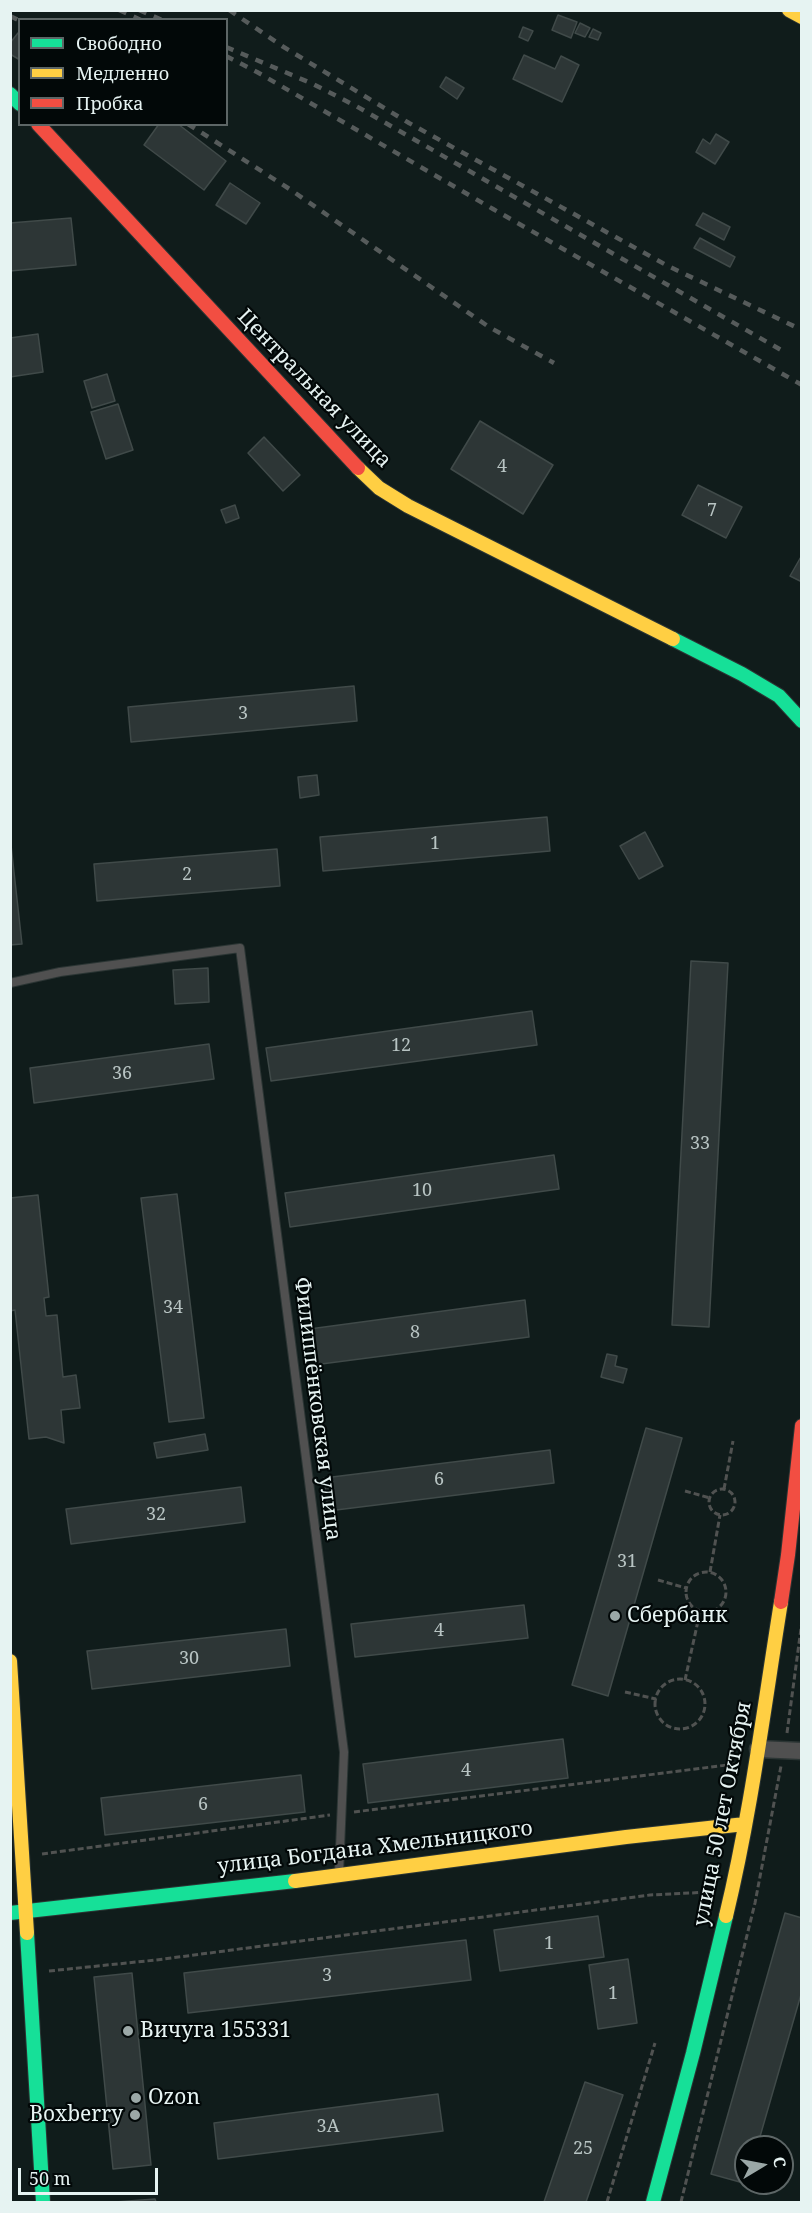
<!DOCTYPE html>
<meta charset="utf-8">
<style>
body{margin:0}
#map{position:relative;width:812px;height:2213px;overflow:hidden;background:#101c1b;font-family:"Noto Serif",serif}
canvas{display:block}
.frame{position:absolute;inset:0;border:12px solid #e6f3f2;pointer-events:none}
.legend{position:absolute;left:18px;top:18px;width:210px;height:108px;box-sizing:border-box;background:#020808;border:2px solid #5d6666;margin:0;padding:8px 10px;list-style:none;font-size:18px;color:#e6f3f2}
.legend li{display:flex;align-items:center;gap:12px;height:30px}
.legend b{width:30px;border:2px solid #5d6666}
.north{position:absolute;left:734px;top:2135px;width:60px;height:60px;box-sizing:border-box;background:#020808;border:2px solid #5d6666;border-radius:50%;rotate:80deg;font-size:16px;font-weight:700;line-height:24px;text-align:center;color:#e6f3f2}
.north::after{content:'';display:block;margin:auto;width:21px;height:27px;background:#9ba8a7;clip-path:polygon(50% 0,100% 100%,50% 72%,0 100%)}
.scale{position:absolute;left:18px;top:2168px;width:140px;height:27px;box-sizing:border-box;border:3px solid #e6f3f2;border-top:0;padding-left:8px;font-size:18px;line-height:21px;white-space:nowrap;color:#e6f3f2;-webkit-text-stroke:4px #020808;paint-order:stroke}
</style>
<div id="map">
<canvas width="812" height="2213"></canvas>
<div class="frame"></div>
<ul class="legend">
<li><b style="height:8px;background:#16e098"></b>Свободно</li>
<li><b style="height:8px;background:#ffcf43"></b>Медленно</li>
<li><b style="height:8px;background:#f24e42"></b>Пробка</li>
</ul>
<div class="north">С</div>
<div class="scale">50 m</div>
</div>
<script>
const g = document.querySelector('canvas').getContext('2d');
g.lineJoin = 'round';
function fillPath(path, color) { g.fillStyle = color; g.fill(path, 'evenodd'); }
function stroke(path, color, width, dash) { g.strokeStyle = color; g.lineWidth = width; g.lineCap = dash ? 'butt' : 'round'; g.setLineDash(dash || []); g.stroke(path); }
function write(font, color, halo, rows, align = 'center') {
  g.font = font + ' "Noto Serif",serif'; g.lineWidth = 4.5; g.setLineDash([]); g.textBaseline = 'middle'; g.strokeStyle = halo; g.fillStyle = color; for (const [text, x, y, turn = 0] of rows) {
    g.save(); g.translate(x, y); g.rotate((+turn || 0) * Math.PI / 180); g.textAlign = isNaN(turn) ? turn : align; if (halo) g.strokeText(text, 0, 0); g.fillText(text, 0, 0); g.restore();
  }
}
const building = new Path2D(`
 M558,15l19,7 -6,16 -19,-8z
 M580,23l10,5 -5,9 -10,-4z
 M523,27l10,4 -5,10 -9,-4z
 M593,29l8,4 -3,7 -9,-3z
 M18,33h2v27l-10,-6v-11z
 M524,55l31,14 6,-13 18,9 -17,37 -49,-23z
 M446,77l18,11 -7,11 -17,-12z
 M159,124h19l48,37 -22,29 -60,-45z
 M716,134l13,8 -14,22 -19,-12 7,-13 7,5z
 M230,183l30,20 -14,21 -30,-19z
 M703,213l27,14 -6,13 -28,-15z
 M71,218l5,47 -66,6v-48z
 M700,238l35,19 -5,10 -36,-19z
 M38,334l5,38 -33,5v-39z
 M107,374l8,27 -23,7 -8,-27z
 M118,404l15,46 -27,9 -15,-47z
 M480,421l73,44 -30,49 -72,-45z
 M264,437l36,38 -17,16 -35,-38z
 M698,485l44,22 -16,31 -44,-23z
 M235,505l4,13 -13,5 -5,-13z
 M802,555v27l-12,-6z
 M354,686l3,35 -226,21 -3,-35z
 M317,775l2,20 -19,3 -2,-21z
 M547,817l3,34 -227,20 -3,-34z
 M645,832l18,34 -24,13 -19,-33z
 M10,836l12,108 -12,1z
 M277,849l3,37 -183,15 -3,-37z
 M691,961l37,2 -19,364 -37,-2z
 M208,968l1,34 -34,2 -2,-34z
 M532,1011l5,34 -266,36 -5,-33z
 M209,1044l5,35 -180,24 -4,-35z
 M554,1155l5,34 -269,38 -5,-34z
 M177,1194l27,224 -35,4 -28,-224z
 M38,1195l11,102 -5,1 2,18 11,-1 6,62 13,-2 4,33 -19,2 3,33 -18,-6 -17,2 -14,-129 -5,1v-113z
 M525,1300l4,37 -223,29 -4,-36z
 M607,1354l10,2 -2,10 12,3 -4,14 -22,-6z
 M646,1428l36,10 -74,258 -36,-11z
 M205,1434l3,16 -51,8 -3,-15z
 M550,1450l4,33 -226,28 -4,-33z
 M241,1487l4,35 -174,22 -5,-35z
 M524,1605l4,33 -173,19 -4,-33z
 M286,1629l4,37 -198,23 -5,-38z
 M563,1739l5,39 -200,25 -5,-39z
 M301,1775l4,37 -200,23 -4,-37z
 M785,1913l17,5v73l-45,156h-11l1,37 -36,-10z
 M598,1916l6,41 -104,14 -6,-41z
 M466,1940l5,40 -283,33 -4,-40z
 M628,1959l9,64 -39,6 -9,-64z
 M132,1973l19,192 -38,4 -19,-192z
 M585,2082l38,13 -37,107h-42z
 M438,2094l5,37 -225,28 -4,-36z
 M155,2199l1,3h-41z`);
const path = new Path2D(`
 M709 1502a13 13 0 1 1 26 0a13 13 0 1 1-26 0Z
 M724,1489l9,-48
 M685,1491l25,7
 M686 1592a20 20 0 1 1 40 0a20 20 0 1 1-40 0Z
 M710,1572l10,-57
 M658,1580l28,8
 M655 1704a25 25 0 1 1 50 0a25 25 0 1 1-50 0Z
 M685,1680l15,-68
 M625,1692l31,7
 M787,1733l15,-112
 M354,1812l381,-48
 M42,1854l288,-39
 M49,1971l107,-11 494,-65 60,-3
 M607,2202l48,-159
 M681,2202l74,-299 26,-137`);
const lane = new Path2D(`
 M10,983l50,-11 180,-24 104,804 -5,121`);
const street = new Path2D(`
 M758,1749l44,2`);
const fast = new Path2D(`
 M10,94l10,10
 M673,639l69,35 37,22 23,25
 M10,1913l285,-32
 M27,1933l16,269
 M653,2202l40,-149 33,-137`);
const slow = new Path2D(`
 M789,10l13,7
 M358,468l21,20 29,18 265,133
 M10,1661l17,272
 M295,1881l331,-44 119,-13
 M726,1916c25,-103 38,-209 55,-314`);
const jam = new Path2D(`
 M38,124l320,344
 M781,1602l7,-47 14,-129`);
const rail = new Path2D(`
 M119,10l22,10
 M139,10l23,10
 M229,10l53,36 127,77 259,143 134,64
 M10,16l10,5
 M226,47l87,37 43,22 425,244
 M226,56l31,16 236,137 309,176
 M188,124l103,66 198,137 65,36`);
const markers = [
 [615,1616,6,"#9ba8a7"],
 [128,2031,6,"#9ba8a7"],
 [136,2098,6,"#9ba8a7"],
 [135,2115,6,"#9ba8a7"]
];
const numberNames = [
 ["4",502,467],
 ["7",712,511],
 ["3",243,714],
 ["1",435,844],
 ["2",187,875],
 ["12",401,1046],
 ["36",122,1074],
 ["33",700,1144],
 ["10",422,1191],
 ["34",173,1308],
 ["8",415,1333],
 ["6",439,1480],
 ["32",156,1515],
 ["31",627,1562],
 ["4",439,1631],
 ["30",189,1659],
 ["4",466,1771],
 ["6",203,1805],
 ["1",549,1944],
 ["3",327,1976],
 ["1",613,1994],
 ["3А",328,2127],
 ["25",583,2149]
];
const streetNames = [
 ["Центральная улица",314,389,46],
 ["Филиппёнковская улица",317,1409,83],
 ["улица 50 лет Октября",723,1814,-79],
 ["улица Богдана Хмельницкого",375,1848,-7]
];
const poiNames = [
 ["Сбербанк",627,1616],
 ["Вичуга 155331",140,2031],
 ["Ozon",148,2098],
 ["Boxberry",123,2115,"right"]
];
fillPath(building, '#2d3636');
stroke(building, '#404a49', 1.5);
stroke(lane, '#2b3534', 10);
stroke(street, '#2b3534', 19);
stroke(fast, '#2b3534', 16);
stroke(slow, '#2b3534', 16);
stroke(jam, '#2b3534', 16);
stroke(path, '#505251', 3, [6, 3]);
stroke(lane, '#505050', 8);
stroke(street, '#505050', 16);
stroke(fast, '#16e098', 14);
stroke(slow, '#ffcf43', 14);
stroke(jam, '#f24e42', 14);
stroke(rail, '#565b5b', 4.5, [8, 8]);
for (const [x, y, r, color] of markers) { const dot = new Path2D(); dot.arc(x, y, r, 0, 2 * Math.PI); g.fillStyle = color; g.fill(dot); stroke(dot, '#020808', 2); }
write('18px', '#b8c4c3', null, numberNames);
write('21px', '#e6f3f2', '#020808', streetNames);
write('21px', '#e6f3f2', '#020808', poiNames, 'left');
</script>
